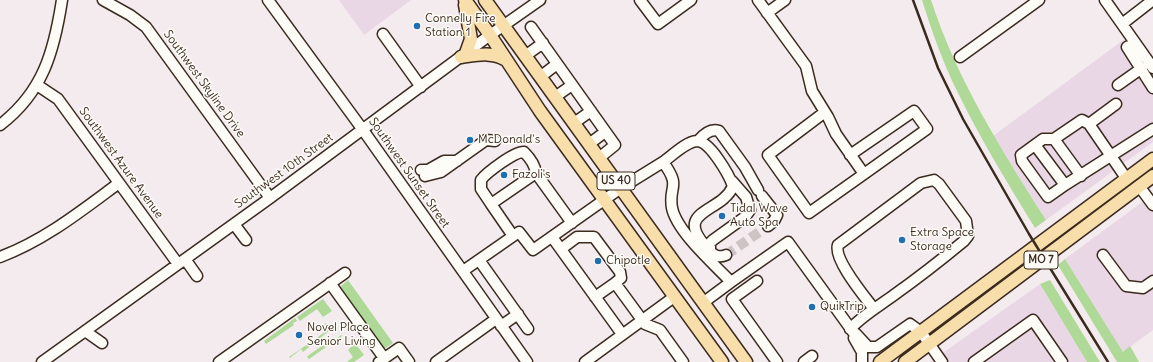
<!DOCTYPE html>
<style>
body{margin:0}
canvas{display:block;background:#f4ebef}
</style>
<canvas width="1153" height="362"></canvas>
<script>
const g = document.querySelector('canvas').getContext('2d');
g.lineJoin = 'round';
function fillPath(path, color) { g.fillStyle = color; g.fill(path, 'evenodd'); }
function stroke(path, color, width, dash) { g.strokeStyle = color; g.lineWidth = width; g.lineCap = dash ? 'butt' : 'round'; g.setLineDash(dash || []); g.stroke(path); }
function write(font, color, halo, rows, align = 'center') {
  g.font = font + ' Delius,sans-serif'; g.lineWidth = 3; g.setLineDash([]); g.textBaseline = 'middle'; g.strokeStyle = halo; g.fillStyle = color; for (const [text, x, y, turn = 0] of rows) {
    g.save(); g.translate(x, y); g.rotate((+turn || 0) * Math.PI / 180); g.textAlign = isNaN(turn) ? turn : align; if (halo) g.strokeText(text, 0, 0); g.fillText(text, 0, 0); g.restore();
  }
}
const built = new Path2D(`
 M339,0h72l-47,35z
 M1126,38l27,38v66l-107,78 -53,-84z
 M1153,194v136l-30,22 -58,-93z
 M1040,284l47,78h-157z`);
const green = new Path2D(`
 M922,0h9c26,80 70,149 115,220l-11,8c-27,-44 -54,-88 -77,-135 -15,-30 -26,-61 -36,-93z
 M1065,259l58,93 7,-6 9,16h-22l-59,-97z
 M348,280l45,63 -9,6 -24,-34 1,-1 -2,-1 -19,-26z
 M1050,280l50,82h-13l-47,-78z
 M323,299l9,12 -9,6 -6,-8 -17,12 -3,-4z
 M295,318l2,3 -4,2 1,2 -28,19 -2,-3z
 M326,323l3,5 6,-2 -32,26 -2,-3 -11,9 -1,-1 39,-27 -4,-6z
 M341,335l1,1 -3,3 2,6 -3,-5h-2l-31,22 4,-3 -2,-2 2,-2 14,-10 2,2z
 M355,343l9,12 -10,7h-7l6,-5 -5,-7z`);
const minorTunnel = new Path2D(`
 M726,255l42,-29`);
const minor = new Path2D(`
 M103,0l27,15 16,12 124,171
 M268,0l95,130 164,232
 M640,0l18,24 33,-24
 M758,0l48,66 6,25 16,26 8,17 28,40 63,-45 -13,-18 -64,44
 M1105,0l48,68
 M767,13l18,-13
 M1122,24l31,-24
 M531,27l84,118 -16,13
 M383,34l38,53
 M1135,43l-8,4 26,41
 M525,56l18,-13
 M960,57l79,-57
 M540,77l17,-13
 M37,85l21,14 120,165
 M1118,85l24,-17
 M555,97l17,-12
 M825,112l-57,43 41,58 55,-39
 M574,123l17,-12
 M1089,124l27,-20
 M0,125c43,-33 54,-73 62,-125
 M1054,139l27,37
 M698,141c5,-6 12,-13 21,-10l26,36 13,23
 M589,144l16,-12
 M1035,145l30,40 -17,12 -26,-36 -1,-6 22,-16h11l28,-19 7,4 37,54
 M663,162c9,-6 22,-20 34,-21 13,0 32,34 36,45 -11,28 -63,23 -24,64 5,6 10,8 17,5
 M421,170h7l16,-9h13
 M425,176l16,-4 45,-32 9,1
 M1065,185l88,-56
 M1139,186l14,19
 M762,196l15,19 -3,6 -6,5
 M491,204l-10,-15v-9c5,-7 34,-29 43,-28 6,6 11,13 12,21
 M234,224l12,16
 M513,236l-22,-32 45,-31 36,50
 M552,237l70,97
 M561,249l16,-12h17l26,35 1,6 -6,5
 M710,251v-8l3,-3 32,-23 5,-7 -4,-13 -14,-16
 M1103,255l23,31 17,2 10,-7
 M0,257c45,-17 81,-46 119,-74
 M185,259l12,17
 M479,260l49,69
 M463,271l56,-39 14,18 88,-62 42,-26c19,26 5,23 9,46 5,24 43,57 59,74l57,-40 65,90 3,2 12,13h9l33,-23 11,8 21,30
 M757,281l-25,18 45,63
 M330,283l54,75
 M595,297l20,-14 30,41 15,6 23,32
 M704,302l27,-20
 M501,326l17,-12
 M850,329c13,-14 29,-23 44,-34 24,-17 47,-35 70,-54l4,-5 -2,-15 -27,-37 -5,-4 -13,3 -83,62c-5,14 27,52 36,64
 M85,331l17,12
 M854,338l8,14v10
 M42,362l228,-164 220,-163 50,-35
 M219,362l126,-89
 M379,362l20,-14 10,14
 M436,362l60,-43
 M585,362l89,-65
 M804,362l8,-6
 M974,362l59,-42 29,42`);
const major = new Path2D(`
 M465,0l25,35 50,76 182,251
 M485,0l261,362
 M465,5l6,34 -5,14
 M461,57c15,-2 31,-6 45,3
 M880,362l273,-203
 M905,362l248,-186`);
const rail = new Path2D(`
 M913,0l25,68 25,51 66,115 79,128`);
const markers = [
 [417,26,4,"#1f6fb2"],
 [470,140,4,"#1f6fb2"],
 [504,175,4,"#1f6fb2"],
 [722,216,4,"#1f6fb2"],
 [902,240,4,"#1f6fb2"],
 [598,261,4,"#1f6fb2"],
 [812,307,4,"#1f6fb2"],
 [299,335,4,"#1f6fb2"]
];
const shields = [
 [616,181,38],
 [1041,260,34]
];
const shieldNames = [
 ["US 40",616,181],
 ["MO 7",1041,260]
];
const poiNames = [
 ["Connelly Fire",425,19],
 ["Station 1",425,33],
 ["McDonald's",478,140],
 ["Fazoli's",512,175],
 ["Tidal Wave",730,209],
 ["Auto Spa",730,223],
 ["Extra Space",910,233],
 ["Storage",910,247],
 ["Chipotle",606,261],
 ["QuikTrip",820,307],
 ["Novel Place",307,328],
 ["Senior Living",307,342]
];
const streetNames = [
 ["Southwest Skyline Drive",204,84,54],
 ["Southwest Azure Avenue",121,163,54],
 ["Southwest 10th Street",284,171,-36],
 ["Southwest Sunset Street",409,173,55]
];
fillPath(built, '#ead7e5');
fillPath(green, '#aed997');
stroke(minorTunnel, '#cfc4c5', 10, [10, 5]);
stroke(minor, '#3b2a1e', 13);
stroke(major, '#3b2a1e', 15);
stroke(minor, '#fdfcf7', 10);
stroke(major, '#f8deab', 12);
stroke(rail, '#3b2a1e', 2.5);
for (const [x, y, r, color] of markers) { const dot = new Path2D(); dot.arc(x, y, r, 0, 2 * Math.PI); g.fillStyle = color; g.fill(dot); stroke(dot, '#fdfcf7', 1.5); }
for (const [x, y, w] of shields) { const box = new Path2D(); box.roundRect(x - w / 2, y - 9, w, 18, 3); g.fillStyle = '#fdfcf7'; g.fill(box); stroke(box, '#3b2a1e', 1); }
write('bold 11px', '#3b2a1e', null, shieldNames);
write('12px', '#3b2a1e', '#fdfcf7', poiNames, 'left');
write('12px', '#3b2a1e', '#fdfcf7', streetNames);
</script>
